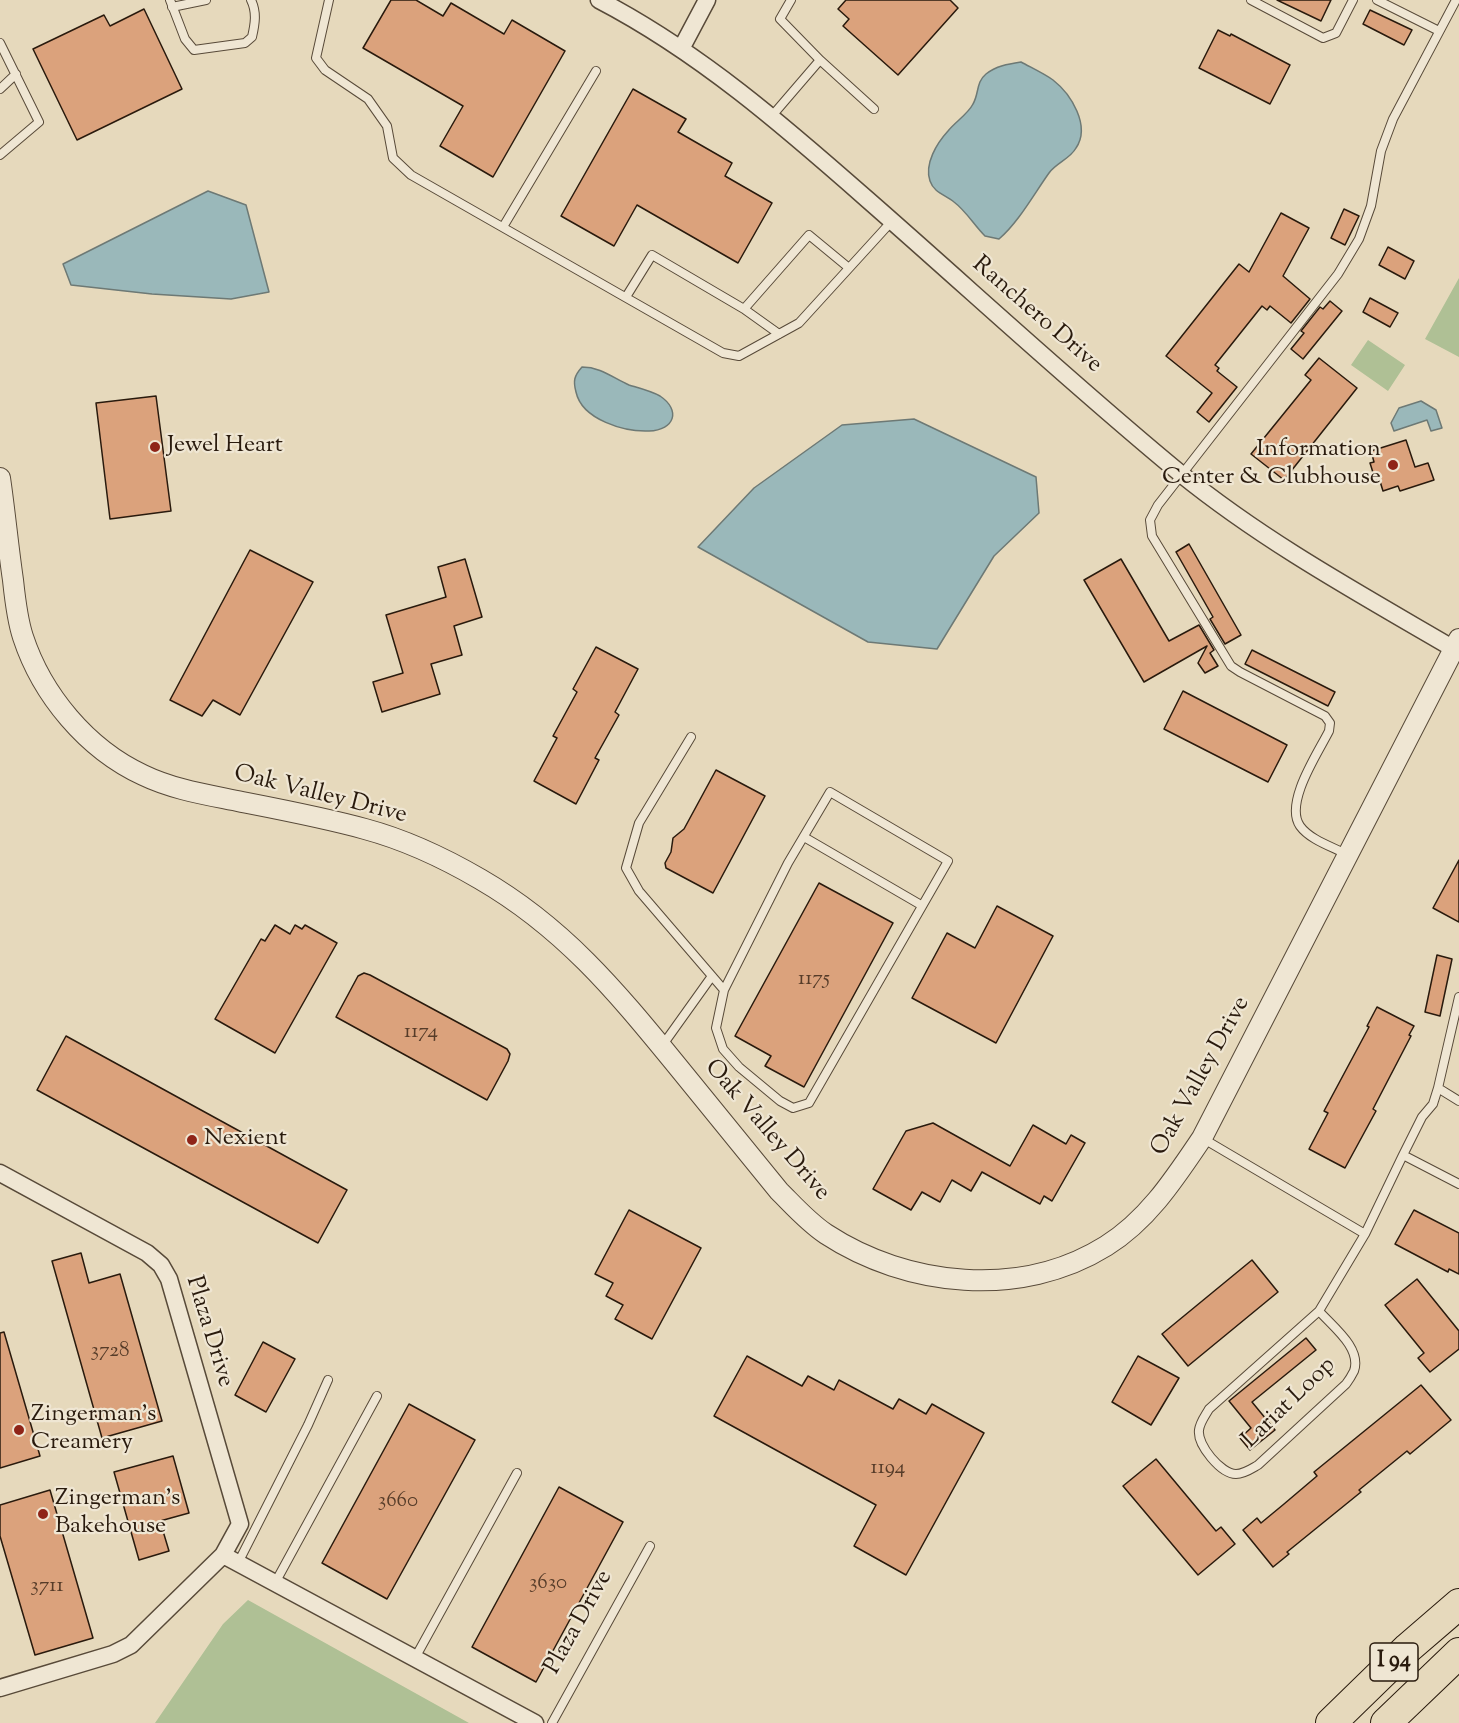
<!DOCTYPE html>
<style>
body{margin:0}
canvas{display:block;background:#e6d9bc}
</style>
<canvas width="1459" height="1723"></canvas>
<script>
const g = document.querySelector('canvas').getContext('2d');
g.lineJoin = 'round';
function fillPath(path, color) { g.fillStyle = color; g.fill(path, 'evenodd'); }
function stroke(path, color, width, dash) { g.strokeStyle = color; g.lineWidth = width; g.lineCap = dash ? 'butt' : 'round'; g.setLineDash(dash || []); g.stroke(path); }
function write(font, color, halo, rows, align = 'center') {
  g.font = font + ' "Sorts Mill Goudy",serif'; g.lineWidth = 4.5; g.setLineDash([]); g.textBaseline = 'middle'; g.strokeStyle = halo; g.fillStyle = color; for (const [text, x, y, turn = 0] of rows) {
    g.save(); g.translate(x, y); g.rotate((+turn || 0) * Math.PI / 180); g.textAlign = isNaN(turn) ? turn : align; if (halo) g.strokeText(text, 0, 0); g.fillText(text, 0, 0); g.restore();
  }
}
const green = new Path2D(`
 M1459,278v79l-34,-18z
 M1368,340l37,25 -17,26 -37,-26z
 M248,1600l221,123h-314l68,-99z`);
const water = new Path2D(`
 M1021,62c11,6 22,11 32,18 18,14 38,46 23,68 -6,11 -20,15 -27,25 -15,21 -31,50 -50,66l-14,-3c-11,-11 -19,-25 -31,-34 -8,-7 -20,-9 -24,-21 -6,-17 7,-38 18,-50 7,-9 20,-17 25,-27 6,-10 3,-22 13,-30 10,-8 22,-10 35,-12z
 M208,191l38,14 23,87 -38,7 -79,-5 -81,-9 -8,-21z
 M582,367c19,0 31,11 47,18 10,3 22,6 31,11 21,14 15,34 -11,35 -24,1 -67,-11 -73,-39 -3,-11 -2,-16 6,-25z
 M1421,401l15,9 6,18 -11,3 -4,-11 -33,11 -3,-8 8,-15z
 M914,419l122,58 3,36 -45,43 -57,93 -69,-7 -170,-95 56,-59 88,-63z`);
const building = new Path2D(`
 M391,0h25l27,16 8,-13 53,31 8,-14 53,31 -72,126 -53,-31 23,-40 -100,-58z
 M846,0h104l8,8 -60,67 -55,-49 6,-7 -11,-10z
 M1277,0h54l-10,21z
 M144,9l38,80 -105,51 -44,-91 71,-34 6,11z
 M1370,10l42,20 -8,15 -41,-21z
 M1218,30l12,6 1,-2 59,31 -20,39 -71,-36z
 M633,89l53,30 -8,13 54,31 -7,13 47,27 -34,60 -101,-58 -23,41 -53,-30z
 M1344,209l15,7 -14,29 -14,-7z
 M1281,213l28,15 -26,48 27,23 -19,24 -21,-17 -3,4 -5,-4 -47,59 4,3 -2,3 20,16 -28,35 -12,-10 15,-19 -46,-37 73,-92 10,8z
 M1388,247l26,14 -9,18 -26,-14z
 M1370,298l28,15 -8,14 -27,-15z
 M1330,301l12,10 -39,48 -12,-10 13,-16 -3,-2 19,-24 3,2z
 M1319,358l38,30 -73,92 -33,-26 60,-74 -6,-5z
 M156,396l15,115 -61,8 -14,-116z
 M1406,440l9,27 13,-4 6,17 -34,11 -2,-5 -15,5 -4,-13 -4,1 -5,-16 4,-1 -3,-11z
 M1189,544l52,91 -16,9 -15,-25 3,-2 -37,-65z
 M250,550l63,32 -73,133 -27,-15 -11,16 -32,-16z
 M465,559l17,58 -28,9 8,29 -31,9 9,30 -58,18 -9,-30 30,-9 -17,-58 60,-18 -8,-30z
 M1121,559l48,82 30,-16 15,25 -4,3 8,13 -13,7 -7,-10 9,-17 -63,36 -60,-102z
 M596,647l42,22 -23,43 4,3 -24,43 4,2 -23,44 -42,-23 23,-43 -4,-2 24,-44 -4,-3z
 M1252,650l83,42 -7,14 -83,-42z
 M1183,691l104,54 -19,37 -104,-53z
 M716,770l49,26 -52,97 -47,-25 -1,-5 6,-11 2,-14 11,-9z
 M1459,860v62l-26,-14z
 M819,883l74,40 -89,164 -39,-21 6,-10 -36,-20z
 M997,906l56,30 -57,107 -84,-45 35,-65 28,15z
 M275,925l15,9 5,-9 7,4 3,-4 32,18 -62,110 -60,-34 46,-80 4,2z
 M1437,955l15,4 -12,57 -15,-4z
 M364,973l6,2 137,74 3,5 -2,7 -21,39 -151,-83 22,-41z
 M1377,1007l37,19 -5,9 2,1 -38,73 3,2 -31,57 -36,-19 19,-36 -4,-2 45,-84 -2,-1z
 M66,1036l281,154 -29,53 -281,-153z
 M933,1123l77,43 23,-41 33,19 5,-9 14,8 -33,58 -8,-5 -4,8 -58,-32 -11,19 -19,-11 -12,22 -18,-10 -11,18 -38,-21 33,-58z
 M629,1210l72,38 -49,91 -37,-20 8,-14 -17,-9 7,-13 -18,-9z
 M1414,1210l45,23v41l-10,-5 -1,3 -53,-28z
 M81,1253l8,30 31,-9 42,147 -60,17 -50,-177z
 M1252,1260l26,32 -90,74 -26,-32z
 M1417,1279l42,52v18l-29,23 -12,-14 6,-5 -39,-48z
 M4,1332l36,124 -40,12v-135z
 M1306,1338l10,12 -64,52 23,28 -25,20 -10,-12 11,-10 -22,-27z
 M263,1342l32,17 -29,53 -31,-17z
 M747,1356l55,30 6,-10 26,14 5,-10 54,29 6,-10 27,15 6,-10 52,29 -78,142 -52,-29 22,-41 -162,-89z
 M1138,1356l41,22 -28,47 -39,-23z
 M1421,1385l30,35 -41,34 -3,-3 -48,39 2,2 -74,60 2,2 -16,13 -30,-37 14,-12 4,5 23,-19 33,-28 -3,-4z
 M409,1404l66,36 -88,159 -65,-36z
 M173,1456l16,57 -29,8 9,30 -30,9 -25,-88z
 M1156,1459l60,72 5,-4 14,17 -37,31 -75,-89z
 M559,1487l64,35 -87,160 -64,-35z
 M50,1490l43,148 -58,17 -35,-119v-31z`);
const service = new Path2D(`
 M170,0l15,39 9,11 51,-7 7,-6c3,-13 5,-25 -1,-37
 M329,0l-13,58 9,12 43,29 19,27 6,32 18,17 312,178 16,3 60,-33 93,-102
 M1251,0l72,38 13,-5 17,-33
 M1377,0l62,31
 M172,7l34,-7
 M0,43l39,79 -39,33
 M820,60l54,49
 M0,89l16,-15
 M771,117l49,-57 -40,-41 11,-19
 M503,227l93,-156
 M626,297l26,-42 92,54
 M779,334l-35,-25 65,-74 40,33
 M691,737l-52,86 -13,45 13,23 85,99
 M830,792l118,69 -139,242 -16,5 -13,-7 -41,-34 -16,-18 -7,-21 8,-38 64,-127z
 M804,837l117,68
 M1348,855c-15,-8 -38,-15 -48,-29 -16,-23 18,-73 29,-95l1,-8 -5,-7 -85,-44 -9,-6 -79,-130 -2,-16 8,-15 180,-231 21,-35 12,-33 10,-55 12,-32 63,-119
 M662,1046l50,-70
 M1438,1088l21,-91
 M1459,1101l-21,-13 -5,16 -11,13 -19,38 56,29
 M1202,1138l163,96
 M1319,1311c13,15 43,37 35,60 -2,4 -5,9 -8,13l-88,81c-7,4 -14,9 -22,9 -15,0 -39,-29 -37,-44 1,-8 6,-14 10,-21z
 M1319,1311l46,-77 38,-79
 M238,1563l70,-138 20,-45
 M275,1583l102,-187
 M415,1658l102,-185
 M552,1723l98,-177`);
const minor = new Path2D(`
 M599,0c100,52 185,126 269,200 104,91 206,186 313,274 84,68 179,120 273,175
 M681,49l26,-49
 M0,1173l147,80 14,12 8,14 71,245 -17,31 -92,90 -18,9 -113,34
 M223,1555l312,168`);
const tertiary = new Path2D(`
 M0,478c5,34 8,68 13,102 2,19 4,39 10,57 19,58 64,112 120,138 31,15 66,20 99,27 41,8 83,16 123,27 41,11 79,29 115,50 83,48 135,111 194,183 35,43 70,86 105,129 15,15 29,31 47,43 81,53 195,65 280,12 42,-26 69,-68 96,-108l257,-499`);
const motorway = new Path2D(`
 M1331,1723l77,-75 51,-44
 M1386,1723l73,-70`);
const markers = [
 [155,447,6,"#8f2418"],
 [1393,465,6,"#8f2418"],
 [192,1140,6,"#8f2418"],
 [19,1430,6,"#8f2418"],
 [43,1514,6,"#8f2418"]
];
const numberNames = [
 ["1175",814,980],
 ["1174",421,1033],
 ["3728",110,1352],
 ["1194",888,1469],
 ["3660",398,1502],
 ["3630",548,1584],
 ["3711",47,1587]
];
const shields = [
 [1394,1662,48]
];
const shieldNames = [
 ["I 94",1394,1662]
];
const streetNames = [
 ["Ranchero Drive",1036,316,41],
 ["Oak Valley Drive",320,796,14],
 ["Oak Valley Drive",1202,1077,-61],
 ["Oak Valley Drive",766,1131,49],
 ["Plaza Drive",208,1332,73],
 ["Lariat Loop",1290,1404,-44],
 ["Plaza Drive",580,1623,-61]
];
const poiNames = [
 ["Jewel Heart",167,447],
 ["Information",1381,451,"right"],
 ["Center & Clubhouse",1381,479,"right"],
 ["Nexient",204,1140],
 ["Zingerman's",31,1416],
 ["Creamery",31,1444],
 ["Zingerman's",55,1500],
 ["Bakehouse",55,1528]
];
fillPath(green, '#afc095');
fillPath(water, '#9ab8ba');
stroke(water, '#6d7975', 1.5);
fillPath(building, '#dba27c');
stroke(building, '#291a0d', 1.5);
stroke(service, '#584a39', 10);
stroke(minor, '#584a39', 19);
stroke(tertiary, '#584a39', 22);
stroke(motorway, '#291a0d', 32);
stroke(service, '#efe6d3', 8);
stroke(minor, '#efe6d3', 16);
stroke(tertiary, '#efe6d3', 20);
stroke(motorway, '#e6d9bc', 30);
for (const [x, y, r, color] of markers) { const dot = new Path2D(); dot.arc(x, y, r, 0, 2 * Math.PI); g.fillStyle = color; g.fill(dot); stroke(dot, '#efe6d3', 2); }
write('21px', '#563c29', null, numberNames);
for (const [x, y, w] of shields) { const box = new Path2D(); box.roundRect(x - w / 2, y - 19, w, 38, 4.5); g.fillStyle = '#efe6d3'; g.fill(box); stroke(box, '#291a0d', 1.5); }
write('bold 22px', '#291a0d', null, shieldNames);
write('24px', '#291a0d', '#efe6d3', streetNames);
write('24px', '#291a0d', '#efe6d3', poiNames, 'left');
</script>
